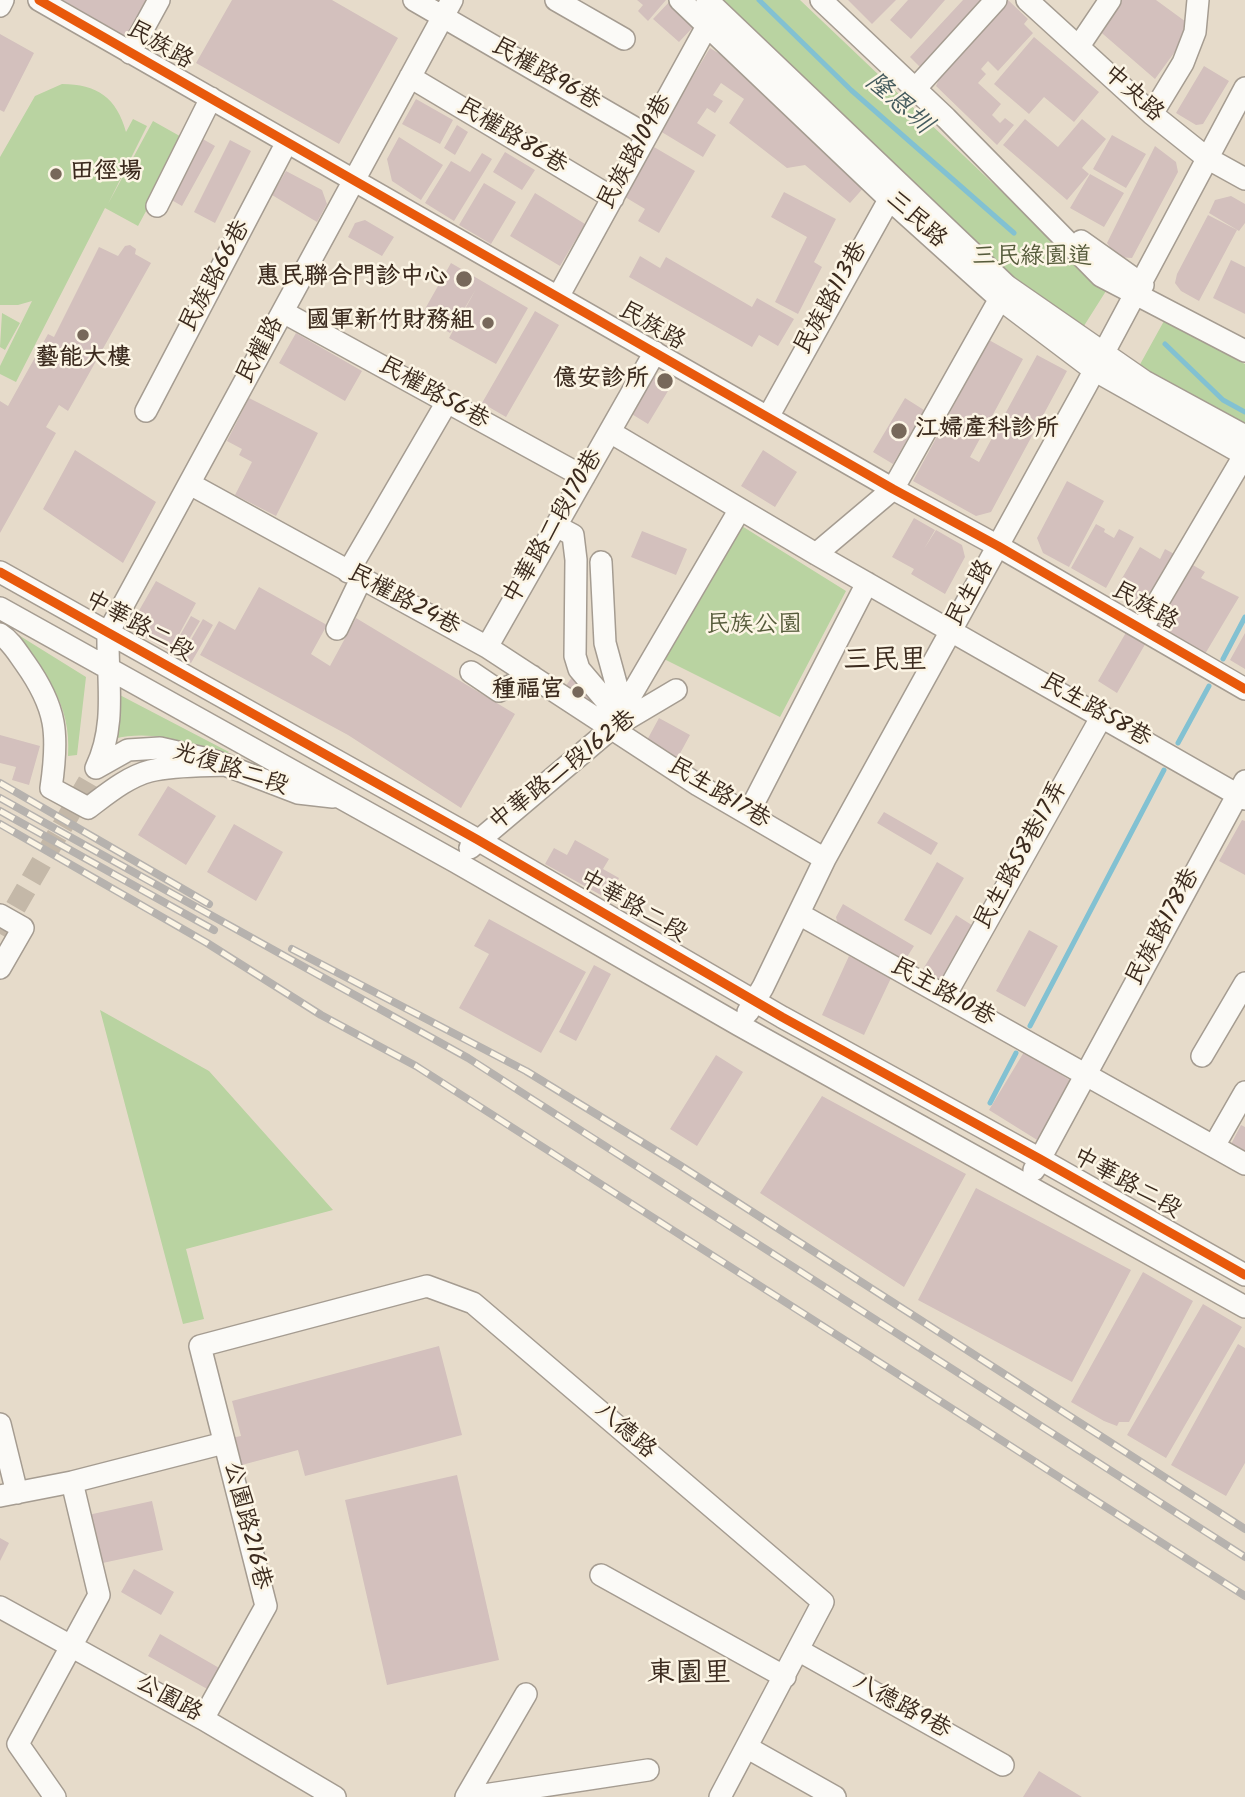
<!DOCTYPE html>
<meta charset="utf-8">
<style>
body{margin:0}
canvas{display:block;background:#e6dbca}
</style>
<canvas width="1245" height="1797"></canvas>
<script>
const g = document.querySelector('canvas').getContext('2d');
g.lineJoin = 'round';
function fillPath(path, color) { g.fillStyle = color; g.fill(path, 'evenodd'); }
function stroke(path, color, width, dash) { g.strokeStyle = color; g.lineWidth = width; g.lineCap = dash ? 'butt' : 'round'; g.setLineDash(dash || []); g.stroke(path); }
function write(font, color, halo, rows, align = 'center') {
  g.font = font + ' Kalam,"LXGW WenKai TC",sans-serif'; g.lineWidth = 5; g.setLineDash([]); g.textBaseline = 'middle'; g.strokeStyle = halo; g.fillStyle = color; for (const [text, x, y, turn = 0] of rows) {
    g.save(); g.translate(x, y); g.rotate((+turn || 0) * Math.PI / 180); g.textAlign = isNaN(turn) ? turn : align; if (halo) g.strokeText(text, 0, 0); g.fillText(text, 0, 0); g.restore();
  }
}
const green = new Path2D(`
 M721,0h79l306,291 -24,38 -69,-49z
 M62,84c35,0 55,14 64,48l7,-13 14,7 -39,78 45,-83 32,18 -47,87 -33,-18 -89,174 -16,-8v-8l32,-65 -14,4h-18v-148l35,-61z
 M2,313l18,10 -15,27 -5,-3z
 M1164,321l81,43v65l-107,-61z
 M737,523l109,68 -66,126 -116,-58z
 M12,631l74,46 -9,78 -9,1c4,-53 -24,-85 -56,-125z
 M114,692l115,60 -3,3c-36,-12 -74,-26 -112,-16z
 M100,1010l109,61 124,139 -147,39 18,70 -21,5z`);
const stream = new Path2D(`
 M759,0l92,90 163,143
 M1165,344l58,56 22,12
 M1223,659l22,-42
 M1178,743l31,-57
 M1030,1026l134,-256
 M990,1103l26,-50`);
const building = new Path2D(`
 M63,0h88l-22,39z
 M232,0h100l66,38 -59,106 -143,-81z
 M637,0h29l-18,21 -10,-10 5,-6z
 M671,0l25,24 -17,18 -26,-23z
 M848,0h48l-24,24z
 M908,0h37l-34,39 -21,-19z
 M963,0h27l-60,65 -10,2 -10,-10z
 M1008,0l20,19 -4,5 9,9 -35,38 -10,-10 -7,8 5,5 -8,9 23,21 -9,11 8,8 5,-5 9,7 -17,20 -61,-59 6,-14z
 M1117,0h39l37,27 -38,52 -59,-51z
 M0,34l34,19 -30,59 -4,-2z
 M1034,37l65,55 -25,30 -30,-25 -15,17 -35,-30z
 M710,48l36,22 120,115 -16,18 -45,-38 -18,3 -58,-45 15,-24 -23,-16 -8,12 10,6 -8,12 -8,-5 -10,15 19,12 -13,22 -43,-26z
 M1204,66l25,15 -26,43 -7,1 -20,-12z
 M416,99l37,21 -13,24 -38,-20z
 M1025,119l33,28 24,-28 24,20 -24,29 7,6 -22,26 -64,-55z
 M457,125l11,7 -13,23 -11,-7z
 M1112,135l34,19 -20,34 -33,-19z
 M399,137l44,28 -22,35 -29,-19 -5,-22z
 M201,138l14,8 -33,60 -14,-8z
 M230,140l21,11 -36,72 -21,-11z
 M1155,146l21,16 2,10 -46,86 -15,-1 -10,-14z
 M654,147l41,24 -36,62 -21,-12 7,-12 -20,-12z
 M505,152l30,18 -13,20 -29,-18z
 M482,153l10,6 -38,62 -29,-18 26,-42 19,11z
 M286,171l36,19 5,14 -10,18 -45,-27z
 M1090,174l34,19 -20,34 -34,-19z
 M484,183l32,19 -25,42 -32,-19z
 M784,192l52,27 -22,43 8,5 -24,47 -23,-12 32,-65 -36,-20z
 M535,193l50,31 -25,42 -50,-30z
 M1231,196l14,8v19l-6,8 -30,-18 6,-13z
 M1208,215l29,15 -38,71 -18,-10 -6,-8 2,-9z
 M365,220l29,17 -12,19 -34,-19 7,-14z
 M130,245l6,4 -1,5 16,9 -83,148 -9,-6 -13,22 10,6 -56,100v-132l8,5 40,-72 6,3 45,-90 19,9 7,-10z
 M640,256l20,12 6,-11 86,50 5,-9 37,21 -16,27 -19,-11 -7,12 -123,-70z
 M1231,260l14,7v47l-32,-16z
 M451,263l77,45 -32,56 -47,-26 27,-49 -26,44 -29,-17z
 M535,311l24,14 -53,92 -24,-14z
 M296,333l66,38 -17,30 -66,-38z
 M989,340l34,19 -53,98 9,5 58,-107 30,16 -76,141 -15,4 -63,-35z
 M653,375l18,11 -23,38 -18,-11z
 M249,398l69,35 -42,83 -41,-21 17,-33 -13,-7 3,-6 -15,-8z
 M905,398l19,12 -31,54 -20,-12z
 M75,450l81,52 -33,61 -80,-54z
 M763,450l34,22 -22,35 -34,-21z
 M1067,481l37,20 -35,66 -26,-14 -6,-15z
 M914,518l21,12 -11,19 12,-19 26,15 3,12 -20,37 -34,-20 3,-5 -22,-12z
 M1096,524l9,5 -1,3 10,6 5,-9 15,8 -28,51 -35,-20z
 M642,531l45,18 -11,26 -45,-18z
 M1140,547l20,12 5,-10 13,7 -34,50 -5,2 -26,-14z
 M1191,564l14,8 -4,6 38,19 -34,57 -50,-31z
 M156,581l40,22 -26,48 -30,-16 -7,-14z
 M259,587l68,38 -16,29 19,12 26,-48 159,96 -54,94 -113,-73 -148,-80 19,-34 16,9z
 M191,616l9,5 -21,35 -8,-5z
 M203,619l10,6 -22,38 -10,-6z
 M1128,629l19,12 -30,52 -19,-12z
 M1245,633v36l-15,-9z
 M573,676l22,17 -11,14 -22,-16z
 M659,718l31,17 -13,24 -31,-17z
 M0,735l40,11 -11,39 -17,-5 4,-13 -16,-4z
 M168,786l48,30 -30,49 -48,-30z
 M884,812l54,31 -7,12 -54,-32z
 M1242,820l3,1v54l-26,-14z
 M234,824l49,28 -27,49 -49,-29z
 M575,840l34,19 -6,10 16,9 -11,21 -63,-35 9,-16 13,7z
 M937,862l27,16 -33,57 -27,-15z
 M843,904l71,42 -12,19 -64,-39 -2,-9z
 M956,915l22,14 -36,58 -22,-13z
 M489,919l97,53 -45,81 -82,-45 30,-54 -15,-8z
 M1029,930l29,16 -33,61 -29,-16z
 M849,956l43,20 -28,59 -42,-20z
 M594,965l17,9 -35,67 -17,-9z
 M1024,1052l54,33 -36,58 -53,-33z
 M716,1055l27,17 -46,74 -27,-17z
 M822,1096l144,78 -62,113 -144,-94z
 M1241,1125l4,2v29l-16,-8z
 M976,1188l155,82 -59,112 -154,-82z
 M1143,1272l50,29 -64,121h-10l-2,4 -13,-5 -33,-19z
 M1203,1304l39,23 -76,131 -39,-23z
 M1238,1344l7,4v115l-19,33 -55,-31z
 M439,1346l23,89 -157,41 -7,-26 -60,16 -7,-28 10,-2 -9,-35z
 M457,1475l42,185 -112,25 -42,-185z
 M152,1501l11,49 -65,14 -10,-49z
 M0,1538l9,5 -9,18z
 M134,1569l40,23 -13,23 -40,-23z
 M160,1634l61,35 -12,21 -61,-34z
 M1039,1771l43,26h-59z`);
const minorTunnel = new Path2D(`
 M0,934l96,-166`);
const minor = new Path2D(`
 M39,0l854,489 105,57 247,143
 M414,0l233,135
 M556,0l68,39
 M680,0l209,199 111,100 94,71 151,85
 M707,0l300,286 137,95 101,55
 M821,0l125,118 155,158 144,75
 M1027,0l125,114 55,44 38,21
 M0,6l3,-6
 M1079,46l31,-46
 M130,53l29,-53
 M410,77l203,121
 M915,89l81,-89
 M1152,114l31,-51 12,-31 3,-32
 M157,206l54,-108
 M1081,241l62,44
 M558,297l154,-280
 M283,312l301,165
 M146,411l141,-269
 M768,417l127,-228
 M610,432l206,122 429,245
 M190,484l297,163 211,138 127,74
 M556,526l17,9 3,25 -1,96 4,13 40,47
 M816,554l77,-65 113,-201
 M601,562l4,81 18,66
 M0,572l478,268 304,177 258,142 205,116
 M348,572l99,-170
 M0,608l456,254 283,163 506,282
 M337,629l24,-50
 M1142,629l103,-175
 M0,634c11,7 17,18 25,29 32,45 34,71 26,125l37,20c19,-14 39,-31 62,-37 24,-6 52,-5 77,-6
 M487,647l168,-295
 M471,672l28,19 33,-15
 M613,726l127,-217
 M96,768c21,-43 11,-89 12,-135l344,-633
 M96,768l32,-18 32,-2 52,12 86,33 35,4
 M748,814l119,-231
 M470,848l142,-120 64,-38
 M799,914l446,250
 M0,915l23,13 -23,40
 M945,996l157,-280
 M748,1012l15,-25 62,-128 261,-473 159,-298
 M1202,1056l43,-73
 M1214,1146l31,-54
 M1034,1170l211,-389
 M0,1424l17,69
 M0,1496l72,-14 152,-39
 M601,1575l184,102
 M0,1607l203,112 132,78
 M798,1650l205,115
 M203,1719l63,-113 -66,-260 227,-60 46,17 350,299 -103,195
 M748,1748l87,49
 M55,1797l-37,-53 81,-149 -27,-113
 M466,1797l60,-103
 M471,1797l177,-27`);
const rail = new Path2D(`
 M0,783l209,121
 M0,798l468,260 777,499
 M0,811l214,119
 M0,824l207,119 114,72 95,51 829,530
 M292,949l234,122 155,95 564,363`);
const cycleway = new Path2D(`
 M39,0l854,489 105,57 247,143
 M0,572l478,268 304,177 258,142 205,116`);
const markers = [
 [56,174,7,"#77685a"],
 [464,279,9,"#77685a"],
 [488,323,7,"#77685a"],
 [83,335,7,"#77685a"],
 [665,381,9,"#77685a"],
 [899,431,9,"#77685a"],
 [578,692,7,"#77685a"]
];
const streetNames = [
 ["民族路",159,47,30],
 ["民權路96巷",545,76,30],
 ["中央路",1132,95,42],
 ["民權路86巷",511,138,31],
 ["民族路109巷",637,153,-61],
 ["三民路",915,221,42],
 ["民族路66巷",217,277,-62],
 ["民族路113巷",833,299,-61],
 ["民族路",651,328,30],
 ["民權路",262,351,-62],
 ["民權路56巷",433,395,29],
 ["中華路二段170巷",555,528,-60],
 ["民生路",972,594,-61],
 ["民權路24巷",403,602,28],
 ["民族路",1144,608,30],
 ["中華路二段",138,628,29],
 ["民生路58巷",1095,712,30],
 ["光復路二段",230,771,18],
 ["中華路二段162巷",564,772,-38],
 ["民生路17巷",718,795,31],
 ["民生路58巷17弄",1023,856,-61],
 ["中華路二段",632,908,30],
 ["民族路178巷",1165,928,-62],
 ["民主路10巷",942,994,29],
 ["中華路二段",1126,1185,29],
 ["八德路",624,1432,41],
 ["公園路216巷",245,1526,76],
 ["公園路",168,1700,29],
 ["八德路9巷",901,1708,29]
];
const poiNames = [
 ["田徑場",70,174,"left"],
 ["惠民聯合門診中心",448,279],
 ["國軍新竹財務組",474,323],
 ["藝能大樓",83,360,"center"],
 ["億安診所",649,381],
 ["江婦產科診所",915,431,"left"],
 ["種福宮",564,692]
];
const parkNames = [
 ["三民綠園道",1032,259],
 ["民族公園",754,627]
];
const waterNames = [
 ["隆恩圳",897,105,41]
];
const quarterNames = [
 ["三民里",885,663],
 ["東園里",689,1676]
];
fillPath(green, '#b9d3a1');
stroke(stream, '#82c1d2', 5);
fillPath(building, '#d3c0bd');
stroke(minorTunnel, '#c4b8a8', 21, [21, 10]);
stroke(minor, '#a59c91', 24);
stroke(minor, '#fbfaf7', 21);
stroke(rail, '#b6b2ae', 8);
stroke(rail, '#fcf5e5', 5, [16]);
stroke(cycleway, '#e8590c', 9);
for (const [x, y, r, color] of markers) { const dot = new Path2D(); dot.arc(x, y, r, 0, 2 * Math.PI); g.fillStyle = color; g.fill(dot); stroke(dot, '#fcf5e5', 2.5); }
write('24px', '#3b2a1e', '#fcf5e5', streetNames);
write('bold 24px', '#3b2a1e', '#fcf5e5', poiNames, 'right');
write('24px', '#565b3b', '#fcf5e5', parkNames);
write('italic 26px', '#455b5e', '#fcf5e5', waterNames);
write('28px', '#3b2a1e', '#fcf5e5', quarterNames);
</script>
